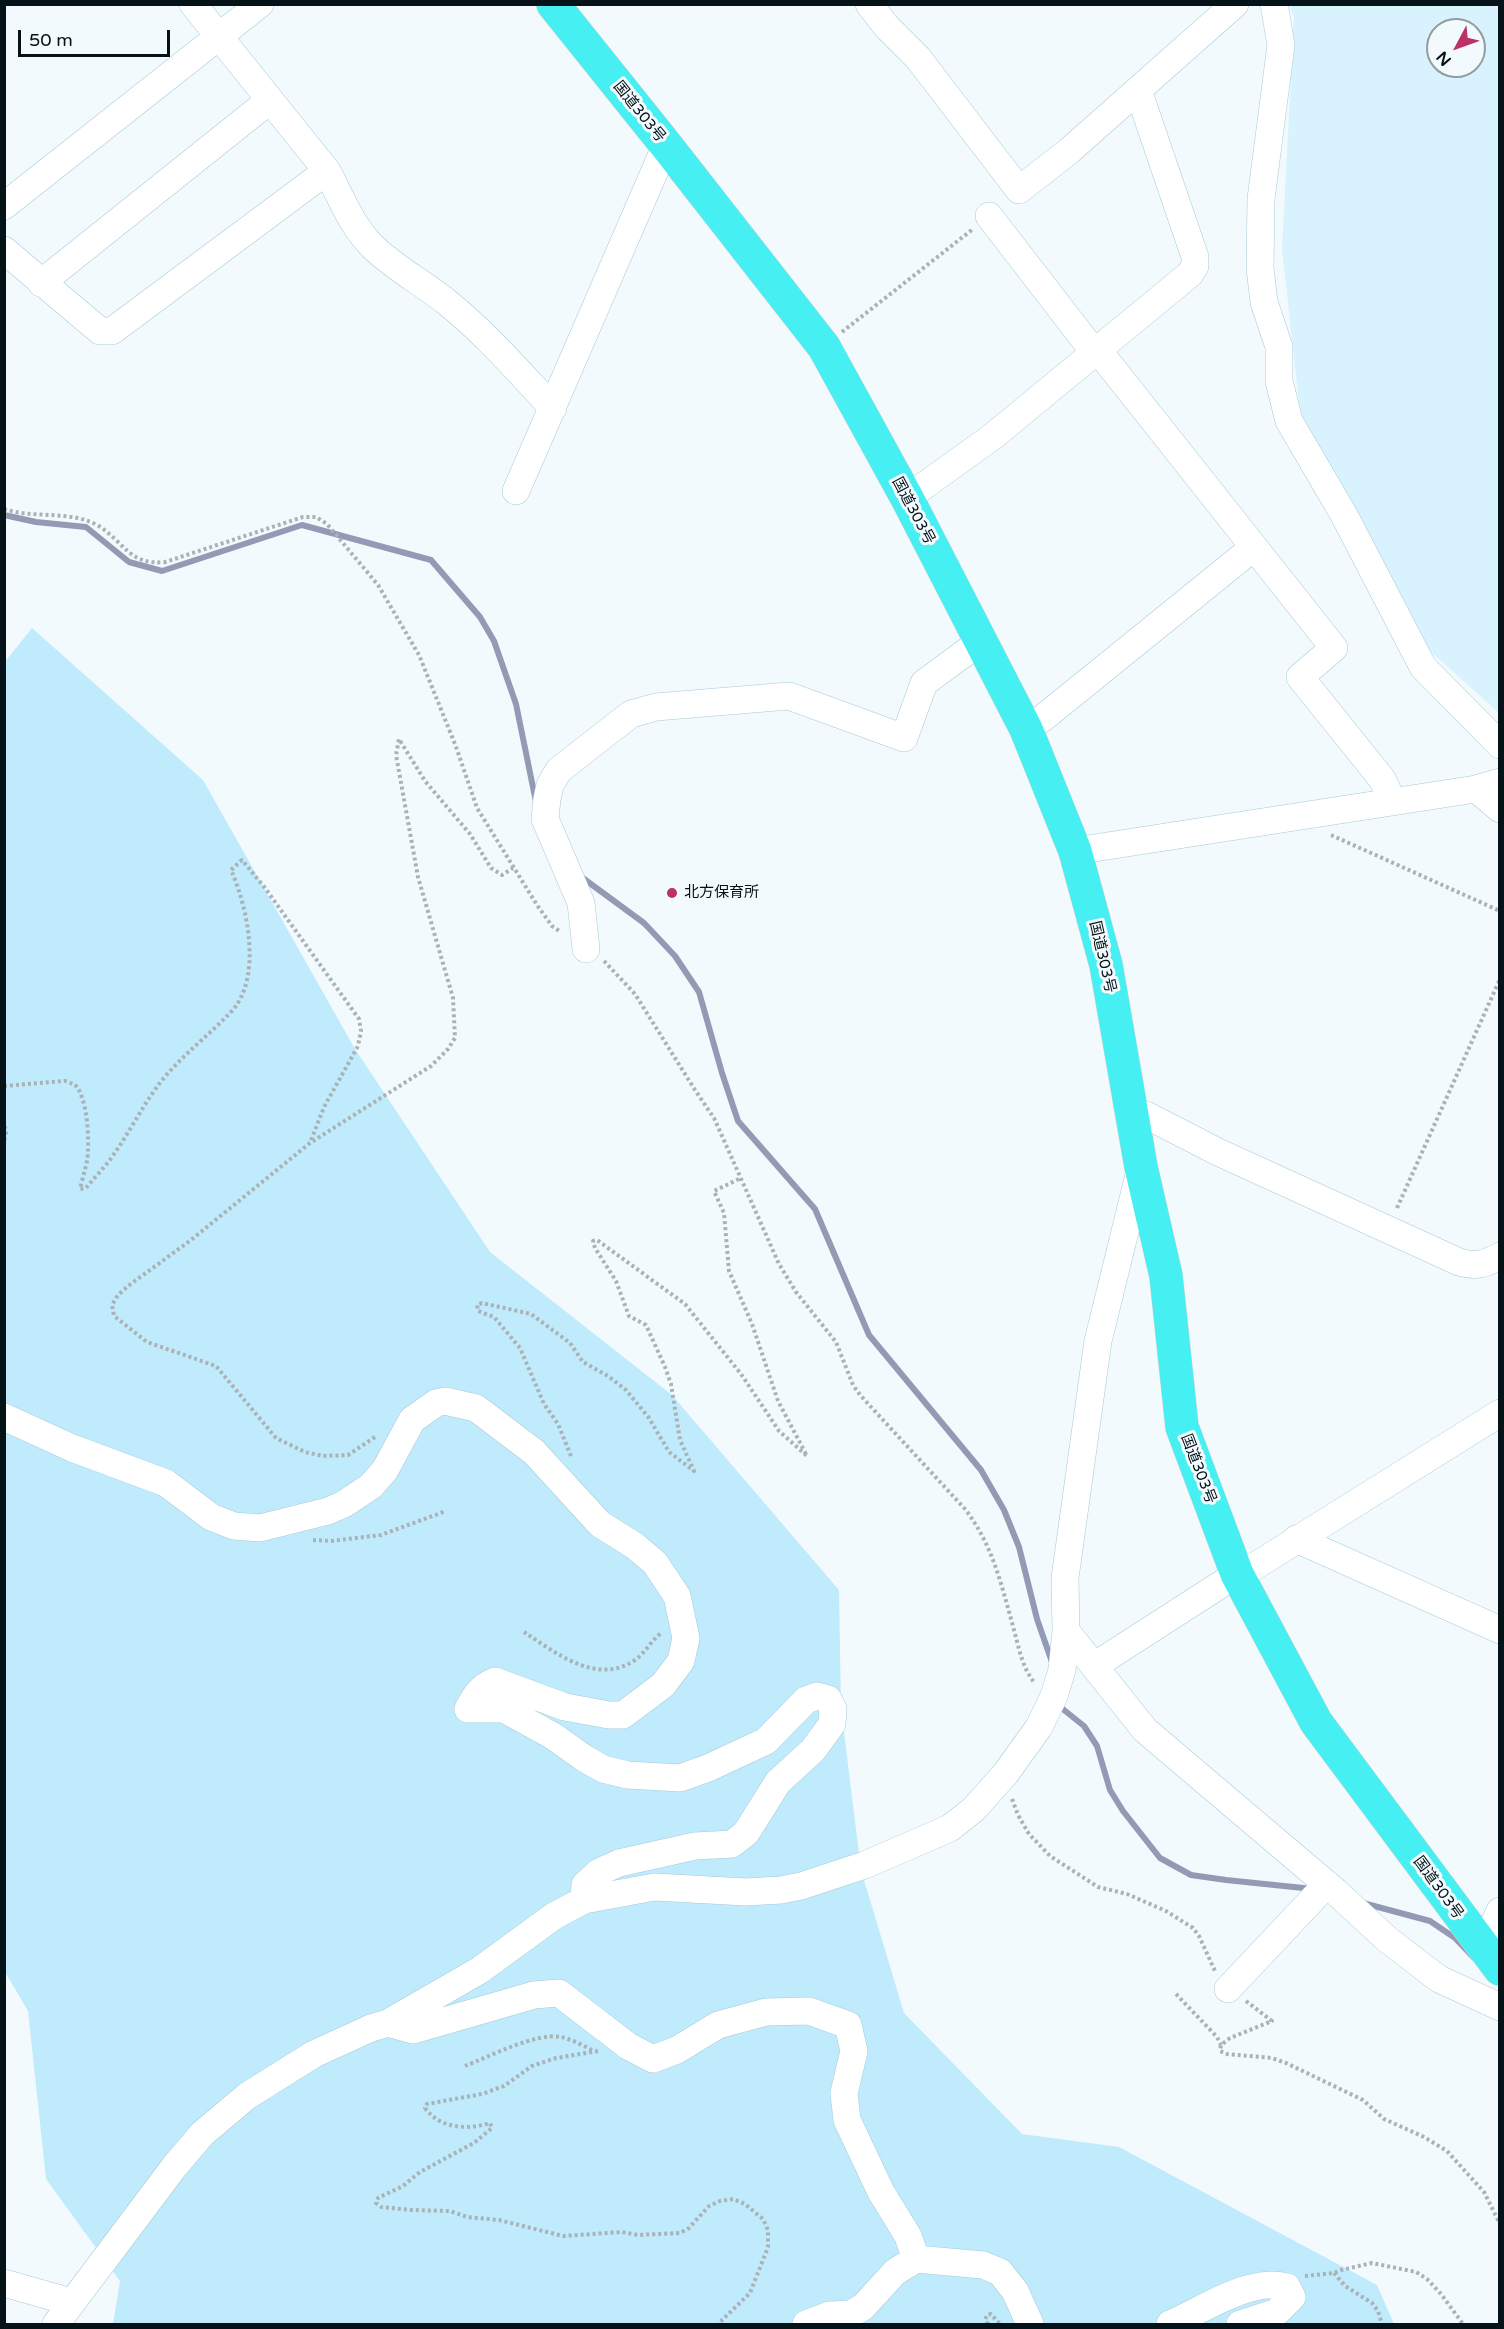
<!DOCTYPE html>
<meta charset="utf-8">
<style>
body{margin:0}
#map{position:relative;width:1504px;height:2329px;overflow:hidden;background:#f2fafd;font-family:"Varela Round",sans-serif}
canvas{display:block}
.frame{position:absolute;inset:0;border:6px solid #051217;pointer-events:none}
.north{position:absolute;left:1426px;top:18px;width:60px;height:60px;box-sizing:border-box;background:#f2fafd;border:2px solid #939da1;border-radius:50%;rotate:229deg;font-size:16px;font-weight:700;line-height:24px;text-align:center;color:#051217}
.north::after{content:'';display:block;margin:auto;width:21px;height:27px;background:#bd3164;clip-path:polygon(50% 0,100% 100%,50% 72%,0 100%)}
.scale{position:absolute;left:18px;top:30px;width:152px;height:27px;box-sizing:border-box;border:3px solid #051217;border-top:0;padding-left:8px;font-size:18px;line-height:21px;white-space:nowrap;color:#051217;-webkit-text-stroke:4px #f2fafd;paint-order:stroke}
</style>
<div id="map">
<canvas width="1504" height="2329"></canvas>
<div class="frame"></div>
<div class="north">N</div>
<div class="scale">50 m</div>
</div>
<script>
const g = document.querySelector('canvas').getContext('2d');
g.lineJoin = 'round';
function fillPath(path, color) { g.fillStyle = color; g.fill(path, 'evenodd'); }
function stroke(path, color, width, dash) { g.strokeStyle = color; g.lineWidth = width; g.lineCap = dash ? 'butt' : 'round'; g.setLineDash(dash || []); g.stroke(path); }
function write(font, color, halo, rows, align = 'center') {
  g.font = font + ' "Varela Round","Noto Sans JP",sans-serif'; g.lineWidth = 6; g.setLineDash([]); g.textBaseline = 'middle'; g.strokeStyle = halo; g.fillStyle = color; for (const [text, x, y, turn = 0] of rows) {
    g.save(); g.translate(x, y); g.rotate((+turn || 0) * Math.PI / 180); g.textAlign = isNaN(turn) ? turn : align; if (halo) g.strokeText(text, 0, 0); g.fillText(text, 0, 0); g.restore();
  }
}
const built = new Path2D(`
 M1289,5h210v708l-69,-62 -128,-221 -20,-181 12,-232zM1438,30h36v36h-36z`);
const green = new Path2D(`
 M32,628l171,152 152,269 135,203 182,143 167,195 2,118 20,162 43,143 118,121 97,13 258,138 17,39h-1281l7,-43 -74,-102 -18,-168 -23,-39 -1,-1309z`);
const stream = new Path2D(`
 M4,515l32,7 50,5 43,35 33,9 140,-46 129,35 49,57 14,24 22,63 20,98
 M580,876l64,47 31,33 24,36 23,81 16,48 77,88 54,126 112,135 23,40 15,37 18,72 15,43
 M1061,1703l-2,3 25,20 13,20 13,44 13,21 37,47 31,17 35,5 87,9
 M1363,1903l67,18 25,17 19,20`);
const path = new Path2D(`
 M842,332l131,-103
 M4,509c30,10 66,1 93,16 27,16 32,41 68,37l138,-45h13l11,7 51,61 41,70 36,89 22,64 60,97 15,21 9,6
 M1331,835l169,76
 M604,961l31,33 60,96 19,28 65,146 17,28 40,50 17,43 7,10 105,114c28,36 37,78 49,121 5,18 8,37 20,52
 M4,1086l61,-5c1,0 8,3 9,3 14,11 16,61 13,77 -2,10 -5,19 -7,28l6,-1c8,-10 18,-20 26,-31 17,-24 30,-50 47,-73 21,-27 48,-47 71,-71 33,-33 18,-105 1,-143l11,-10 23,28 94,131 2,12 -3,15 -34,61 -14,36
 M4,1127l3,2 -3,13
 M1397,1208l103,-229
 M375,1437l-27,18 -25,1 -18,-4 -29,-14 -60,-72 -69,-24 -33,-26 -2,-11 6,-10 10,-9 63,-46 119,-97 121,-77 17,-17 7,-11 -2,-40 -35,-121 -22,-122 3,-16 26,42 45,53 21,34 11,7 11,-7
 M571,1456l-13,-32 -14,-20 -24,-56 -26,-31 -16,-6 -1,-6 5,-2 49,11 39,29 13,19 25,14 18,14 23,28 20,34 25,19 -14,-31 -9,-56 -6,-17 -19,-42 -17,-9 -13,-35 -21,-33 -2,-7 4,-1 88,64 56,70 38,57 28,25 -29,-55 -26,-77 -23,-53 -5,-58 -10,-22 27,-13
 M313,1540l18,1 50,-6 65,-24
 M524,1632c32,21 73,54 111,28 10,-7 16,-19 26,-27
 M1012,1799l6,16 11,19 21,22 48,31 29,7 39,17 27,17 6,8 16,35
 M1176,1994l41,43 4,8
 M1246,2001l26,20 -42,17 -9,7 -1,6 7,3 45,4 14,5 77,37 21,19 40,18 23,14 37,41 16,32
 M598,2051l-42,7 -24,8 -28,20 -22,8 -55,10 -2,4c15,21 43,22 65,15l2,5 -18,15 -54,29 -17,14 -25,12 -2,5 5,4 30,3 39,1 17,6 32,3 64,16 59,-4 16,3 42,-2 9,-5 20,-22 11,-5 13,-2 12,5 18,15 5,11v17l-18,46 -32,31
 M465,2066c23,-9 72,-34 96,-29 10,2 21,8 31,13
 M1334,2273l11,13 27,17 6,8 4,13
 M1305,2276l29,-3 7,-3 31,-7 44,9 11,7 14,15 22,30
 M988,2324l-3,-4 2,-5 4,-1 9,10`);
const minor = new Path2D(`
 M869,4l17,22 32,32 101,132 50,-39 166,-147
 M1274,4l7,41 -20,154 -1,69 4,34 15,45v34l10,40 55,94 79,152 77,78
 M327,171c14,26 24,54 45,75 23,23 52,37 77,58 37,30 70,68 104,104
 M4,206l256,-202
 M989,216l105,136
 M4,250l96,81h12l215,-160 -134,-167
 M41,283l229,-183
 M1097,349l237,299 -34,29 82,102 11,23
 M516,491l150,-346
 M907,498l85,-61 198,-163 5,-8v-9l-57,-167
 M1026,729l17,-11 210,-170
 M1476,789l24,20
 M1075,851l401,-62 24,-7
 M586,949l-5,-46 -36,-84 2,-20 3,-14 9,-15 72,-56 25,-7 133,-11 115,42 20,-55 57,-42
 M1132,1115h14l72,37 241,110c17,5 26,2 41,-6
 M4,1417l68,31 94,35 45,34 23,9 26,2 68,-17 16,-7 27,-18 14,-16 27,-50 24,-17 9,-2 31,7 58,44 66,72 35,22 20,17 22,33 9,42 -5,23 -18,24 -40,30h-14l-44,-8 -70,-26c-15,6 -20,15 -27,28h36l49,27 31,22 19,11 25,6 52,3 28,-10 58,-27 40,-41 11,-4 11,3 5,10 -1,15 -19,26 -35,32 -32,51 -14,11 -37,2 -76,17 -20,9 -14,13 -1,15
 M1296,1539l204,91
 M1066,1631l79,99 191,162 52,48 51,39 61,28
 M1094,1666l143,-92 15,-6 248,-155
 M1478,1942l12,-10 10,-21
 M1228,1989l99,-105
 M388,2023l25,7 121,-35 25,-2 69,53 25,13 24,-9 41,-25 48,-13 43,-1 39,14 6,26 -10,42 3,27 34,72 27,44 8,23
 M4,2283l67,19
 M56,2324l118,-157 28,-33 45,-38 67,-42 57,-26 17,-5 92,-53 74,-54 30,-16 70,-13 92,5 35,-2 20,-4 64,-21 85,-37 24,-19 32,-36 33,-46 15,-31 8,-26 4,-39 -1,-53 33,-237 43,-174
 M806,2324l24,-9 21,-1 12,-7 32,-35 21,-13 67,6 17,7 15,19 15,33
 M1170,2324c33,-14 82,-48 117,-37l5,10 -15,15 -37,12`);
const highway = new Path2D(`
 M553,4l113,141 158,202 83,151 119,231 49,122 31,114 35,202 25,109 16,151 55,147 79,148 184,247`);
const markers = [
 [672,893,6,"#bd3164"]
];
const streetNames = [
 ["国道303号",639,112,51],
 ["国道303号",913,511,62],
 ["国道303号",1102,957,77],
 ["国道303号",1198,1469,69],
 ["国道303号",1438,1888,54]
];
const poiNames = [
 ["北方保育所",684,893]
];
fillPath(built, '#d8f3fe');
fillPath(green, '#c0ebfc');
stroke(stream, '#949ab4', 6);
stroke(minor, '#a6cad9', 28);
stroke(highway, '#d2d4d5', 34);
stroke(path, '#a9b2b6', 4, [3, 3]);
stroke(minor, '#fff', 27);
stroke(highway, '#45eff2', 33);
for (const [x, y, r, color] of markers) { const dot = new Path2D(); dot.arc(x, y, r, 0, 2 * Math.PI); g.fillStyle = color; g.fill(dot); stroke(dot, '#f2fafd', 2); }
write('15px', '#051217', '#f2fafd', streetNames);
write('15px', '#051217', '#f2fafd', poiNames, 'left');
</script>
